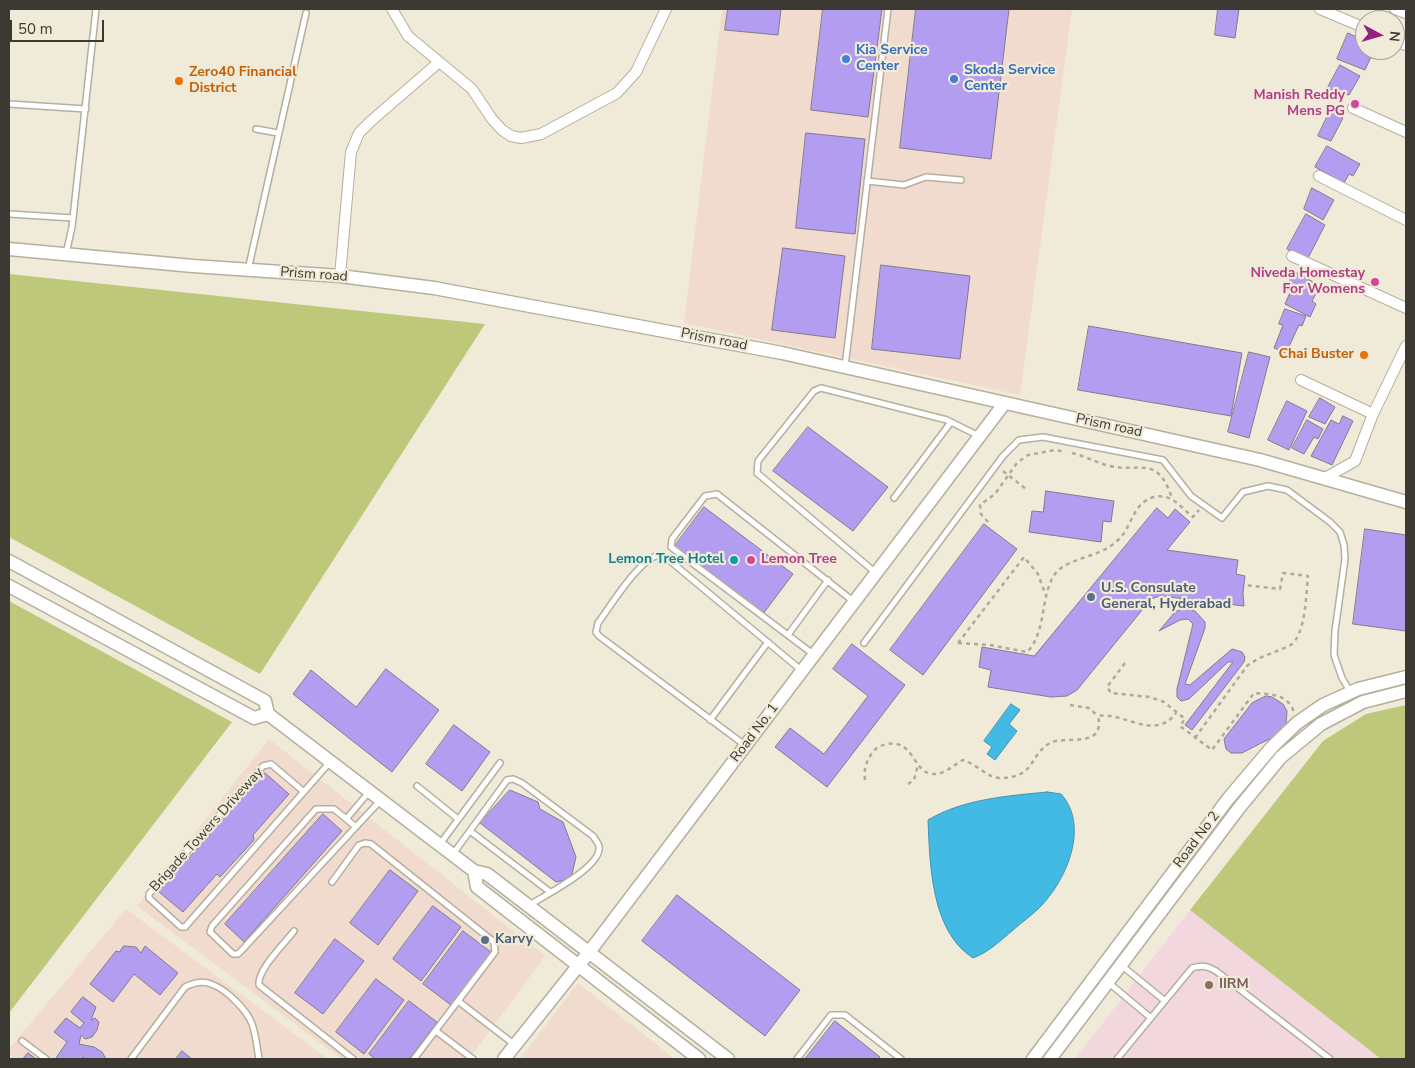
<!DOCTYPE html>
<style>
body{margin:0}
#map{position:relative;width:1415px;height:1068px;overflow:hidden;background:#f0ead8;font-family:"Nunito Sans",sans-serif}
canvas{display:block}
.frame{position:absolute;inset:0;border:10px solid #3c3932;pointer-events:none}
.north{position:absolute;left:1355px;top:10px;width:50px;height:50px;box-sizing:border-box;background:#f0ead8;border:1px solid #a8a396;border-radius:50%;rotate:96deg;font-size:14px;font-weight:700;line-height:20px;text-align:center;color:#3c3932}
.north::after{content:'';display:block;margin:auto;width:18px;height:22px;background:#922181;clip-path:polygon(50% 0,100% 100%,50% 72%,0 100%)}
.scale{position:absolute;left:10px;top:20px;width:94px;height:22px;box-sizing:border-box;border:2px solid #3c3932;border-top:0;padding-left:6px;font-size:15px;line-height:18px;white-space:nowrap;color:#3c3932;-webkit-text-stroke:4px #f0ead8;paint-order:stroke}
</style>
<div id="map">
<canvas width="1415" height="1068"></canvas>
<div class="frame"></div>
<div class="north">N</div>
<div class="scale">50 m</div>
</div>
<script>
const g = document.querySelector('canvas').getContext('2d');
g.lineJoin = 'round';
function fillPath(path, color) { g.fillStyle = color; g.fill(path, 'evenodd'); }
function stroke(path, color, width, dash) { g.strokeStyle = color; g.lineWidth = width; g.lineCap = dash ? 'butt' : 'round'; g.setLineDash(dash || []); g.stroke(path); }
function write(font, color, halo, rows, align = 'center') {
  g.font = font + ' "Nunito Sans",sans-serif'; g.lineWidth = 4.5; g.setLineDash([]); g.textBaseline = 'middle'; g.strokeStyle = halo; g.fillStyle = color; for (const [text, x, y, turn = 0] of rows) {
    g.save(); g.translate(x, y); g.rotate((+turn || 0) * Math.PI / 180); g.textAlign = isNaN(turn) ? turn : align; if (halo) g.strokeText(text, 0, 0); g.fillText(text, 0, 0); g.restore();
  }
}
const commercial = new Path2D(`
 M722,9h350l-52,386 -336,-72z
 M269,739l276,217 -76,103h-127l-205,-153z
 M126,909l202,150h-319v-10z
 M578,983l97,76h-155z`);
const education = new Path2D(`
 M1190,910l191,149h-306z`);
const green = new Path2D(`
 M9,274l476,50 -225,350 -251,-137z
 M9,601l223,121 -223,291z
 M1406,705v354h-25l-191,-149 133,-169 43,-27z`);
const water = new Path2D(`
 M1011,704l9,6 -11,14 8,7 -22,29 -8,-6 5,-7 -8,-6z
 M1047,792l14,2c28,31 7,83 -19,111 -8,9 -19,16 -29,25 -13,11 -24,22 -40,28 -42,-27 -43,-93 -45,-138 35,-21 79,-24 119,-28z`);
const building = new Path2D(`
 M728,9h53l-3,26 -53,-5z
 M823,9h59l-14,108 -57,-7z
 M916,9h93l-18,150 -91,-11z
 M1218,9h21l-4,29 -20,-3z
 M1348,33l17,8v9h9l-9,20 -28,-11z
 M1340,65l20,11 -11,19 -22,-6z
 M1330,111l13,7 -12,23 -13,-5z
 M806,133l59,6 -10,95 -59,-6z
 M1327,146l33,18 -7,12 -4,-2 -5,9 -29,-16z
 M1312,188l22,12 -11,20 -19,-11z
 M1306,214l19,11 -18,35 -20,-11z
 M783,248l62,8 -10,82 -63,-8z
 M881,265l89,11 -10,83 -88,-10z
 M1294,271l26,15 -8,15 4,3 -6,13 -25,-13 7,-16 -4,-2z
 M1285,309l21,7 -4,10 -3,-1 -13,28 -12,-5 9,-23 -4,-1z
 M1089,326l153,27 -11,63 -153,-26z
 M1249,352l21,5 -21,81 -21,-6z
 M1320,398l15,9 -10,17 -16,-7z
 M1287,401l20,10 -18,39 -21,-10z
 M1343,416l10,5 -21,44 -21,-9 20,-36 8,4z
 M1307,420l16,9 -5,10 -4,-2 -10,17 -12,-6z
 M808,427l80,60 -35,44 -80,-60z
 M1046,491l68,10 -3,21 -8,-1 -2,21 -72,-10 3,-21 11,1z
 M704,507l89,67 -30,40 -89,-67z
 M1157,508l11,10 7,-9 15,13 -23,28 71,10 -2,14 9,2 -2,17 1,13 -84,-10 -9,3 -74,91 -10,6 -16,1 -63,-10 3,-17 -12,-3 3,-20 52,9z
 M984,524l33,25 -94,126 -33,-25z
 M1365,529l41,6v96l-53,-7z
 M1184,608l11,3 10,11v6l-20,56 5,1 42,-36 10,3 3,5 -1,5 -52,68 -7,-5 48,-63h-5l-39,37 -8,2 -4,-4v-8l16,-65 -5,-5 -8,1 -21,11 16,-19z
 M852,644l53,41 -78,102 -52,-40 15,-19 34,26 44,-58 -35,-27z
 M386,669l53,41 -47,62 -99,-78 18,-24 45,37z
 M1266,696l6,1 11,7 4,7 -1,15 -9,9 -35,18h-11l-5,-4 -2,-10 28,-36z
 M454,725l36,27 -28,39 -36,-27z
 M265,773l24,21 -36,41 1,5 -34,37 -3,-3 -34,38 -24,-20z
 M510,790l28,12 2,7 23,13 13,35 -4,17 -7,6 -9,2 -76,-59z
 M323,814l19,17 -98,111 -19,-18z
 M390,870l28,21 -40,54 -28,-22z
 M677,895l123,95 -35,46 -123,-95z
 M433,906l28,21 -40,54 -28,-22z
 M463,931l28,21 -40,53 -28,-21z
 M335,939l29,22 -41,53 -28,-21z
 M124,946l12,1 5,6 4,-7 33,27 -18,22 -26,-21 -21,28 -23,-18 26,-33 3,1z
 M376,979l28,21 -40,54 -28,-22z
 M83,997l13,10 -5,13 4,-2 4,4 -2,8 -5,7 -7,2 -4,-4 -2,9 15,3 8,5 4,7h-20l-3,-2 -1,2h-24l-2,-1 11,-16 -13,-10 12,-14 14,10 4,-5 -13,-11z
 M409,1001l28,21 -28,37h-34l-6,-5z
 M835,1021l45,36 -1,2h-74z
 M182,1051l10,8h-16z
 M28,1053l8,6h-13z`);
const path = new Path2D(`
 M1072,453c13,3 25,10 38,13 31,7 47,-12 62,32
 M1003,471l23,18
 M988,522l-7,-8 -1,-9 15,-11 22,-31 11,-8 27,-5 7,1
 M958,643l32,2 37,7c19,-19 13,-51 26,-75 11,-20 46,-18 65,-37 15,-14 14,-37 36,-43 18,-4 26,10 39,20l6,-7
 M958,643l66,-86 14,17 8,22
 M1125,663l-18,24 4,6 39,4 14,5 21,17 -5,7 32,24 42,-57c16,1 34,1 40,19
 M1070,705l19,3 9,8
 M1195,738l52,-72c13,-10 27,-13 42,-20 17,-9 17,-52 19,-70l-25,-3 -3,16 -36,-4
 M865,780c-1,-9 0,-14 4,-22 4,-8 9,-12 18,-14 27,-5 26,28 45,30 13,1 21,-9 31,-14 14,4 25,19 39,18 34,-1 27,-23 48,-35 13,-8 56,7 48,-27 24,-5 57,26 78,-3
 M908,784l6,-4 4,-15`);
const service = new Path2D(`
 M9,104l77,5
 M256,129l22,4
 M867,181l37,4 22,-8 35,3
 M9,214l64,4
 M66,254l6,-27 24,-218
 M248,270l58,-257
 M845,367l43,-358
 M894,498l57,-76
 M876,573l-119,-100 1,-12 56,-70 7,-3 126,32 32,16
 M788,635l40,-55
 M864,643l139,-187 16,-16 24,-3 120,23 28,36 31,22 21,-26 25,-6 19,4 43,32 10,10 4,13 1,14 -10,72 -1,24 8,23 8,13
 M813,654l-142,-107 1,-8 33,-43 12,-2 136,107
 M710,720l58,-78
 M746,746l-147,-110 -3,-4 2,-9c12,-16 42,-66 62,-68l9,5 132,110
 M417,786l41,33
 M304,792l-33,-28 -8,2 -114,128v4l32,29h4l145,-165
 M347,818l22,-26
 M356,827l-22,-18h-18l-104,117 -2,6 23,22h5l3,-3 124,-134 16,-17
 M470,831l80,61
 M440,844l60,-81
 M453,854l54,-74 6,-1 9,4 71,53c2,3 5,7 6,10 4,21 -56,50 -71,60
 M332,882l27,-37 6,-2 6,1 123,98 1,10 -3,4 -78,103
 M294,931c-10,13 -37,39 -35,54l94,74
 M1121,965l44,36
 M1109,983l42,35
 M458,1001l57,44
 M436,1031l37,28
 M22,1041l24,18
 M131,1059l54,-72c8,-4 17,-7 26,-3 15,5 36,26 41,40 4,11 5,24 7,35
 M797,1059l34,-44h14l56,44
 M1117,1059l75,-91c10,-3 15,-2 24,3l114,88`);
const minor = new Path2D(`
 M392,9l16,27 64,53 20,30 10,11 9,6 10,2 20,-4 76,-41 19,-21 30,-63
 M1320,9l45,19
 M1395,9l11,4
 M1395,41l11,4
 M1353,108l53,24
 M1319,176l87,44
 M1292,256l114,52
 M340,276l11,-124 8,-19 12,-12 67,-58
 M1301,380l72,34
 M1325,478l30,-17 18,-47 33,-68`);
const tertiary = new Path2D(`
 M9,249l184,17 147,10 94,12 348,65 478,107 146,42
 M9,561l256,140 3,13 206,157 13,3 241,185
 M9,586l245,132 14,-4
 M474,871l3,16 222,172
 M504,1059l86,-108 414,-547
 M1033,1059l195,-260 44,-52 25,-24 26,-18 35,-16 48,-12
 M1050,1059l189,-251 42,-51 40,-33 42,-22 43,-11`);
const markers = [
 [846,59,5,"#3f7fe0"],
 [954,79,5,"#3f7fe0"],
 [179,81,5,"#e8710a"],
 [1355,104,5,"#d1479c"],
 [1375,282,5,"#d1479c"],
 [1364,355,5,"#e8710a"],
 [734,560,5,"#0f9aa8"],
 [751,560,5,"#d1479c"],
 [1091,597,5,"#5c6f8a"],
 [485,940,5,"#5c6f8a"],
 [1209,985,5,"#8d6e63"]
];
const shopNames = [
 ["Kia Service",856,51],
 ["Center",856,67],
 ["Skoda Service",964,71],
 ["Center",964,87]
];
const foodNames = [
 ["Zero40 Financial",189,73],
 ["District",189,89],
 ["Chai Buster",1354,355,"right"]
];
const hotelNames = [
 ["Manish Reddy",1345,96],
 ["Mens PG",1345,112],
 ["Niveda Homestay",1365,274],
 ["For Womens",1365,290],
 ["Lemon Tree",761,560,"left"]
];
const streetNames = [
 ["Prism road",314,275,4],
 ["Prism road",714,340,11],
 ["Prism road",1109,426,12],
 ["Road No. 1",755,733,-53],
 ["Brigade Towers Driveway",207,830,-48],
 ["Road No 2",1197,840,-53]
];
const cultureNames = [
 ["Lemon Tree Hotel",724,560]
];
const serviceNames = [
 ["U.S. Consulate",1101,589],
 ["General, Hyderabad",1101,605],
 ["Karvy",495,940]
];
const educationNames = [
 ["IIRM",1219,985]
];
fillPath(commercial, '#f1dbce');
fillPath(education, '#f2d8de');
fillPath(green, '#bdc87a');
fillPath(water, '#43bae4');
stroke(water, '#4193af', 1);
fillPath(building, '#b29df1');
stroke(building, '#7f7c8b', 1);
stroke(service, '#b5af9e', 8);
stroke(minor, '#b5af9e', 12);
stroke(tertiary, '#b5af9e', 15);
stroke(path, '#aea99b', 2.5, [4, 4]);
stroke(service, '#fff', 5);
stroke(minor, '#fff', 10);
stroke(tertiary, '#fff', 12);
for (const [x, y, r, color] of markers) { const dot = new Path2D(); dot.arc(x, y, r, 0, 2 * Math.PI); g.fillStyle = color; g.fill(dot); stroke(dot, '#f0ead8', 2); }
write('bold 14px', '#366cbe', '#f0ead8', shopNames, 'left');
write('bold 14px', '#c56008', '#f0ead8', foodNames, 'left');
write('bold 14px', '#b23c85', '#f0ead8', hotelNames, 'right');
write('14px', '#3c3932', '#f0ead8', streetNames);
write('bold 14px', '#0d838f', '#f0ead8', cultureNames, 'right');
write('bold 14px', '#4e5e75', '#f0ead8', serviceNames, 'left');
write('bold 14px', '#785e54', '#f0ead8', educationNames, 'left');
</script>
